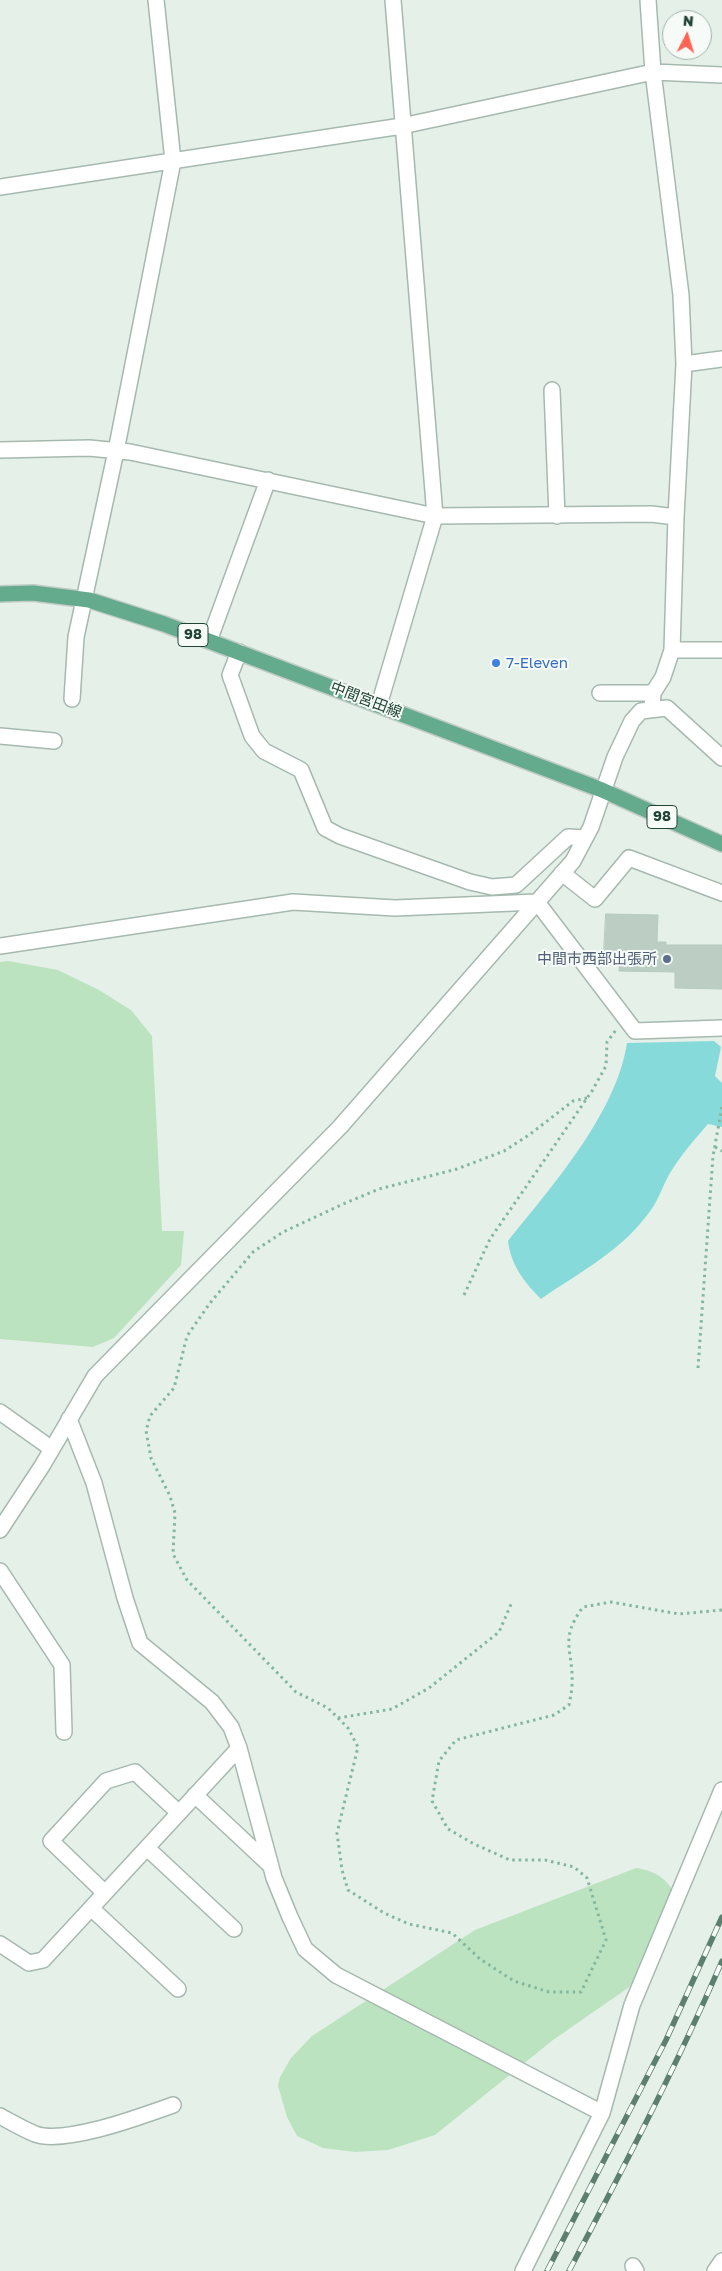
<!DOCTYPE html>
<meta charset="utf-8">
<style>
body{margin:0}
#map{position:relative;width:722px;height:2271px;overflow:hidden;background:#e5f0e9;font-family:"Golos Text",sans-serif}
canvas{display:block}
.north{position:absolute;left:662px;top:10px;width:50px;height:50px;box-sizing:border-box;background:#f6fbf8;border:1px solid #a1b2aa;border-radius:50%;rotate:5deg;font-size:14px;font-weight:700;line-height:20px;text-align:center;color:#214435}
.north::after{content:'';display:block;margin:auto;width:18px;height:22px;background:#ff6353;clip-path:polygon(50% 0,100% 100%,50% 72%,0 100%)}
</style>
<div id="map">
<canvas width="722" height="2271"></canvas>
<div class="north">N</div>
</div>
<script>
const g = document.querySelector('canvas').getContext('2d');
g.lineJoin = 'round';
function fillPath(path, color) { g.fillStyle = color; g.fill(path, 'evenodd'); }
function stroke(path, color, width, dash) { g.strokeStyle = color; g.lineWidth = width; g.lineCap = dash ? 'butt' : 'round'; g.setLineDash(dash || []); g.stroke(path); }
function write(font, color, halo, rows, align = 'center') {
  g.font = font + ' "Golos Text","Noto Sans JP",sans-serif'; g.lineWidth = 4; g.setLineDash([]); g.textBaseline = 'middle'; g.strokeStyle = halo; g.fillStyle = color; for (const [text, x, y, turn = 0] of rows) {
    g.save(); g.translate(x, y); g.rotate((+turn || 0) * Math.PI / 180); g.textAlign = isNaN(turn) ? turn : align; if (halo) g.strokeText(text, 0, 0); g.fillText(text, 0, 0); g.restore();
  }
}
const green = new Path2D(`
 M8,961l50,9 41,20 32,20 21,26 10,195h22l-3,34 -67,73 -21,9 -93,-8v-377z
 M636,1868c18,3 28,8 38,24l-17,59 -29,37 -75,52 -118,95 -47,15 -33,2 -32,-4 -26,-12 -10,-19 -9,-31 2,-9 11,-19 21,-22 163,-106z`);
const water = new Path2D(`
 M714,1041l7,6 -6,29 7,7v44l-14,-3c-14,16 -27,31 -38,49 -7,12 -11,26 -19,37 -30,42 -70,61 -110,89 -17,-17 -30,-34 -33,-58 44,-55 108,-127 119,-198z`);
const building = new Path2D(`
 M606,914l52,1 -1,27h9v3h56v44l-47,-1v-16l-56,-1 1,-17 -16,-1z`);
const path = new Path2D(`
 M587,1098l-14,3 -44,34 -25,16 -47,18 -78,20 -36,15 -60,28 -30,20 -43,51 -23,33 -13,52 -24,28 -4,15 5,27 19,38 5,17 -2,41 14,26 109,112 32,16 20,20 10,19 -21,86 5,37 6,20 36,23 25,11 43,9 28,26 34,22 35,11h32l25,-52 -19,-62 -13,-11 -29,-7h-35l-36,-16 -26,-15 -16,-28 7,-40 17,-21 98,-25 15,-10c1,-7 3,-13 3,-20 2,-35 -14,-44 11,-78l28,-5 68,12 43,-4
 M715,1147l7,4
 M464,1295l26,-56 102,-148 14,-25 1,-24 9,-12
 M698,1368l15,-212 9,-49
 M338,1718l54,-9 37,-21 70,-56 13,-30`);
const minor = new Path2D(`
 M648,0l5,72 28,223 3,69 -8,153 -4,133 -9,27 -10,16 -1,15
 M0,187l402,-61 251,-54 69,3
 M684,364l38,-5
 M552,390l5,126
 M0,450l89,-2 41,4 305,64 216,-2 25,3
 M209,641l59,-161
 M672,650h50
 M239,652l-9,23 22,61 12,15 37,19 24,58 15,8 130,46 22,5 24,-2 52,-48 17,1
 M600,693h53
 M72,699l4,-62 40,-186 57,-290 -17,-161
 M379,705l56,-189 -42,-516
 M0,736l54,5
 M562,873l33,26 34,-41 93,35
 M537,902l98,129 87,-3
 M0,946l293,-44 102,6 142,-6
 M0,1412l52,37
 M69,1419l25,64 31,115 15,45 72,59 19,25 8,21 35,130 16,39 15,32 31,26 266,138
 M0,1530l42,-64 53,-90 245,-249 233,-266 18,-34 24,-70 17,-36 9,-10 26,-3 55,50
 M0,1571l62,94 2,67
 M195,1795l76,71
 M147,1848l87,81
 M105,1893l-54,-52 55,-60 29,-9 44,41
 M91,1908l87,81
 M0,1944l29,19 14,-3 196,-212
 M0,2116c11,6 23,13 35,18 30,11 107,-18 138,-29
 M633,2266l3,5
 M523,2271l79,-158 30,-108 90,-215
 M715,2271l7,-10`);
const major = new Path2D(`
 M0,594l33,-1 56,7 75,24 438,166 120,54`);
const rail = new Path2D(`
 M547,2271l119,-231 56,-123
 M569,2271c54,-102 107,-204 153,-310`);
const markers = [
 [496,663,5,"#3f7fe0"],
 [667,959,5,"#5c6f8a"]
];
const shields = [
 [193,635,30],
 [662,817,30]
];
const shieldNames = [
 ["98",193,635],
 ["98",662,817]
];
const shopNames = [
 ["7-Eleven",506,663]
];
const streetNames = [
 ["中間宮田線",366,700,21]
];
const serviceNames = [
 ["中間市西部出張所",657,959]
];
fillPath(green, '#bce3c0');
fillPath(water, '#87dada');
fillPath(building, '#bccec4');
stroke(building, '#b6cabf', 1);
stroke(minor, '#a6b9af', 18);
stroke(major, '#c1cbc6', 18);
stroke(path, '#82b79e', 3, [2.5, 4]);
stroke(minor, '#fff', 15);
stroke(major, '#64aa8d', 15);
stroke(rail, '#5c7f70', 5.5);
stroke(rail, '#f6fbf8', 4, [11]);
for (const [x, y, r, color] of markers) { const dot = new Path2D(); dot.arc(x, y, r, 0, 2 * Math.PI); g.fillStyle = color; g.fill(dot); stroke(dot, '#f6fbf8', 2); }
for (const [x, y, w] of shields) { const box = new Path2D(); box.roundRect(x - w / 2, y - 11.5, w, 23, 4); g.fillStyle = '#f6fbf8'; g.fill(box); stroke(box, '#214435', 1); }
write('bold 14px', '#214435', null, shieldNames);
write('15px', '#366cbe', '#f6fbf8', shopNames, 'left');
write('15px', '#214435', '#f6fbf8', streetNames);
write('15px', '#4e5e75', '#f6fbf8', serviceNames, 'right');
</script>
